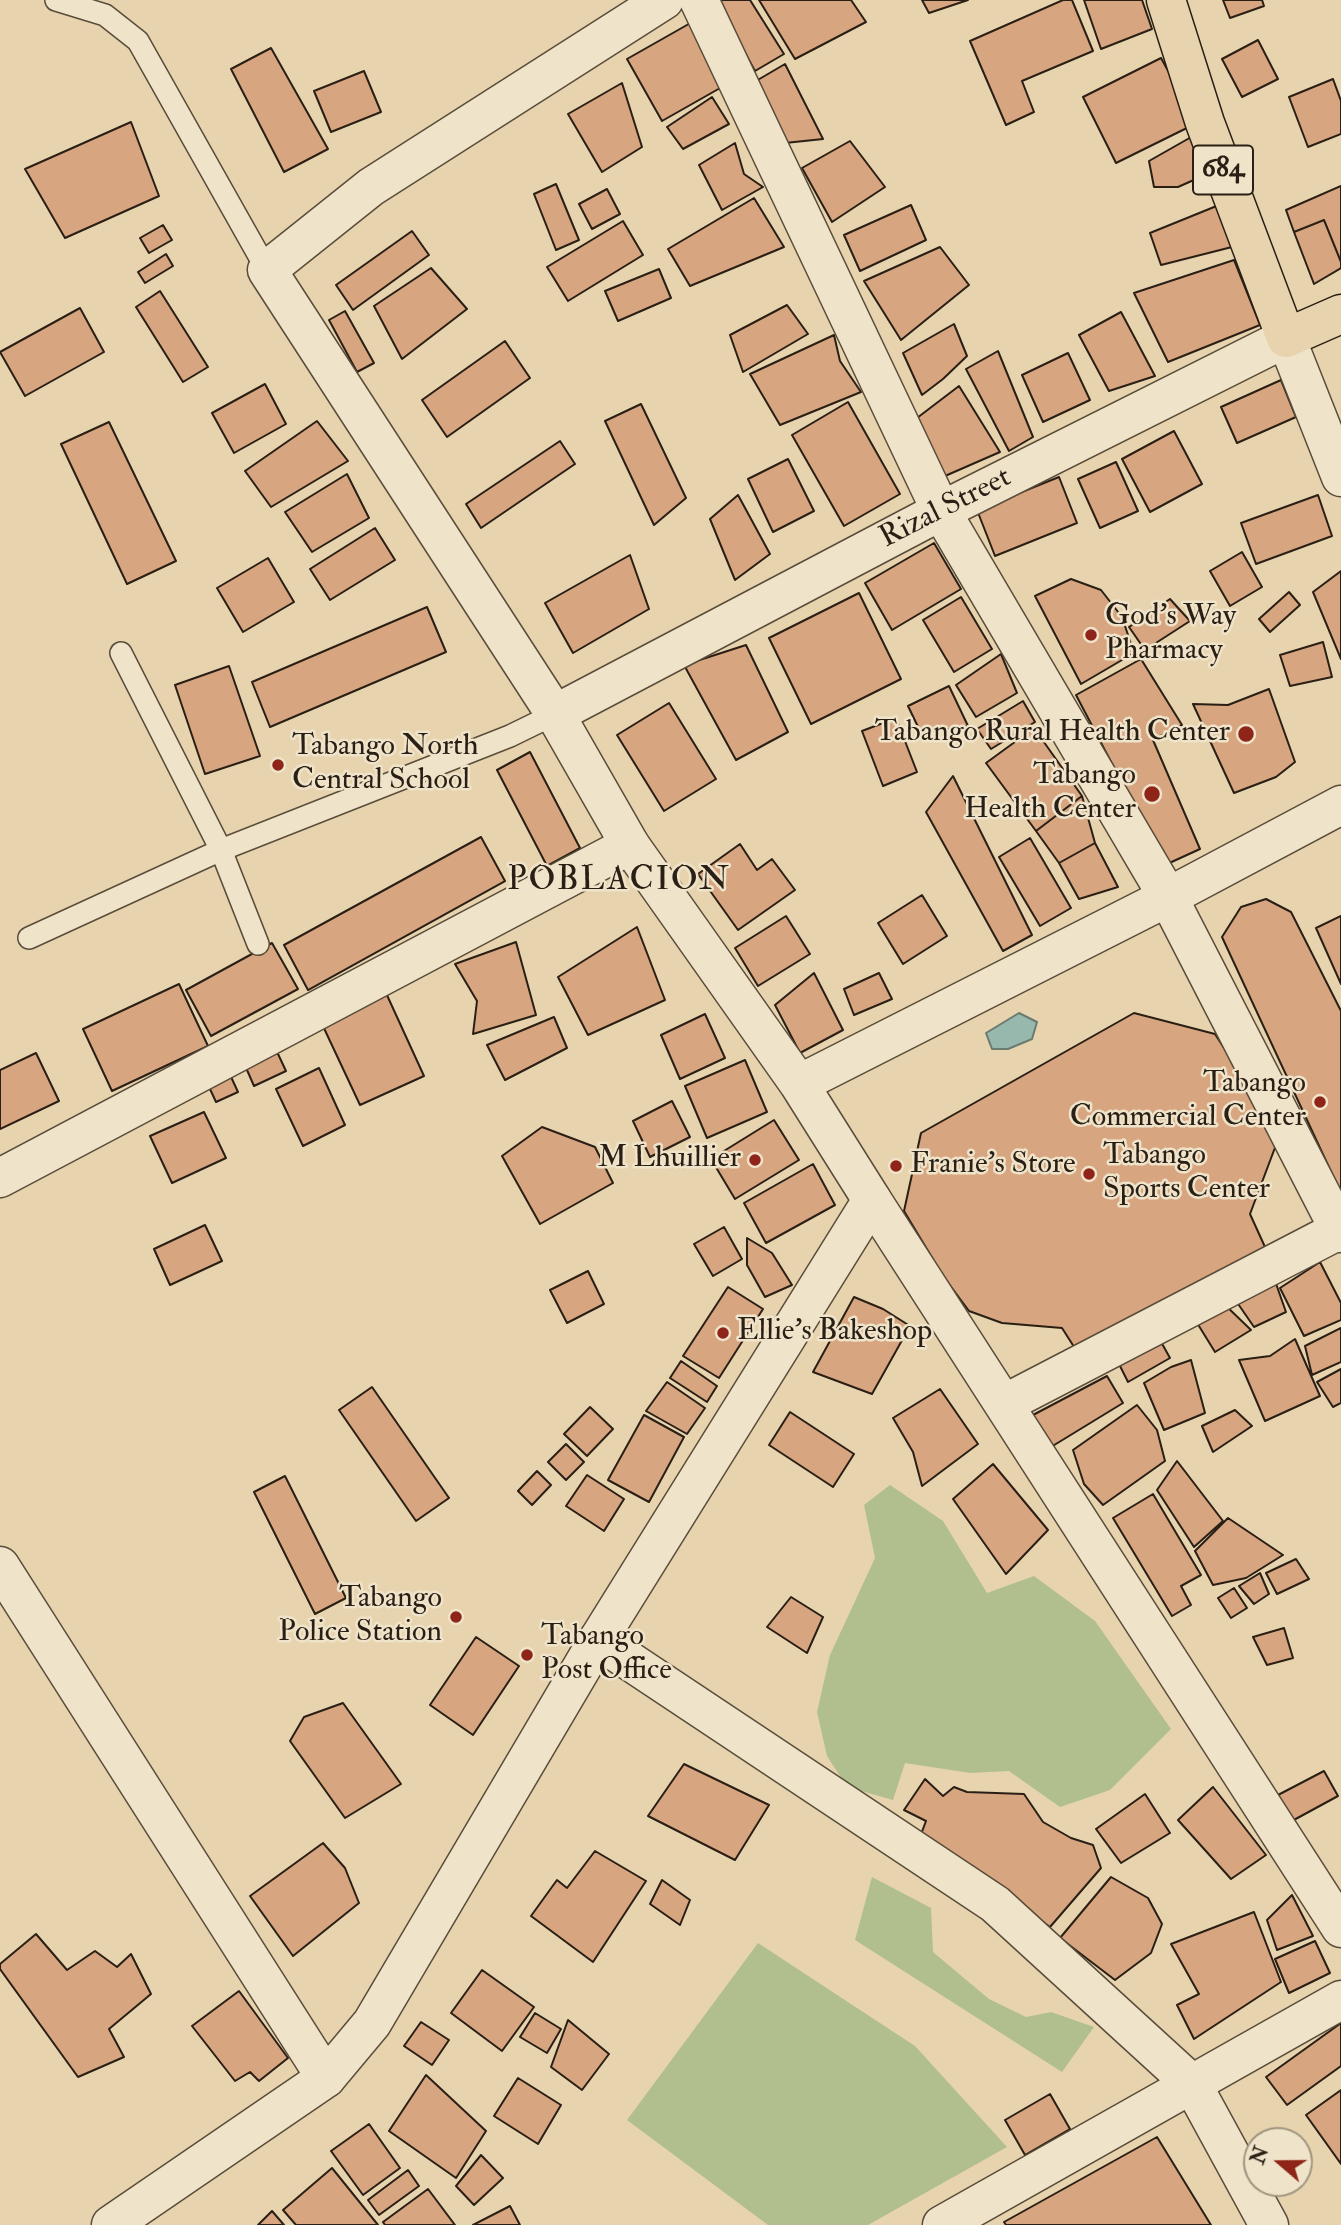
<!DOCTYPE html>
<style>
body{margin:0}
#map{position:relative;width:1341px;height:2225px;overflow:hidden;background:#e7d4ae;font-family:"IM FELL Double Pica",serif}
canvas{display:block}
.north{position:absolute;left:1243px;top:2127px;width:70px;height:70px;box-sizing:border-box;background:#efe3ca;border:2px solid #a09581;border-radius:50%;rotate:290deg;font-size:19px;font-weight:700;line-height:28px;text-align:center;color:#2a1f14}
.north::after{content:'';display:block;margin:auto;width:24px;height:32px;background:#8f2418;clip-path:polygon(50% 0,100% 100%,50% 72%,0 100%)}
</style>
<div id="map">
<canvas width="1341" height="2225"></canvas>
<div class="north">N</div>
</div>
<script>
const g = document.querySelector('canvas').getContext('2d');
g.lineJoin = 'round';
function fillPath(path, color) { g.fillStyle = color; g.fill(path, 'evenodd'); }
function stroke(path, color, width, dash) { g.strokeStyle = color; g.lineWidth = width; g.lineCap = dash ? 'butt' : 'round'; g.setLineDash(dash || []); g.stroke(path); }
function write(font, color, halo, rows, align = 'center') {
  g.font = font + ' "IM FELL Double Pica",serif'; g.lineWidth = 5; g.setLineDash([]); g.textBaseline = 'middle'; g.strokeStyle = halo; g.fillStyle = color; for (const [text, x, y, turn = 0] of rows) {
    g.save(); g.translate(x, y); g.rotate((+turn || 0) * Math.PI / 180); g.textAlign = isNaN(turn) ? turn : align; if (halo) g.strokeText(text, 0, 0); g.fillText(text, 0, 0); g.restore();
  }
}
const green = new Path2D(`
 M890,1485l53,36 44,72 47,-17 61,45 76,108 -61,61 -50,17 -51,-36 -39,2 -65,-10 -12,37 -46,-13 -20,-31 -10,-44 13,-57 45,-97 -11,-53z
 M872,1877l59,31 2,44 56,47 37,18 25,-5 43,15 -32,45 -207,-132z
 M758,1943l157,103 92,101 -139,78h-100l-141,-105z`);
const water = new Path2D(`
 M1019,1013l18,9 -5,17 -24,10h-16l-6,-16z`);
const building = new Path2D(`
 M716,0h34l34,54 -29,17z
 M759,0h92l15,22 -71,37z
 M922,0h46l-39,13z
 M1063,0h9l21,51 -71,30 12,31 -28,13 -36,-84z
 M1084,0h58l10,29 -51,20z
 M1223,0h39l2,6 -34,12z
 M694,21l35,62 -67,38 -35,-62z
 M1258,40l20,39 -36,18 -20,-38z
 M271,48l57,101 -44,23 -53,-103z
 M1161,58l36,65 -81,40 -33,-66z
 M785,64l38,75 -38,4 -29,-62z
 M364,71l17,41 -50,20 -17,-41z
 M1333,79l8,22v33l-33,13 -19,-50z
 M622,83l20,64 -40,25 -34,-58z
 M712,97l17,27 -46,25 -16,-22z
 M131,122l28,74 -94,42 -40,-69z
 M1193,136l12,39 -27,12h-24l-5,-26z
 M850,141l35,46 -53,35 -30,-54z
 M735,143l9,31 19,13 -41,23 -23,-45z
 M556,184l23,56 -23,10 -22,-56z
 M1341,186v76l-17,-42 -30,12 -8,-22z
 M607,189l13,25 -28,15 -13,-25z
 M754,198l30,49 -94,39 -22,-37z
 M911,205l15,35 -66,31 -16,-36z
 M1219,205l13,42 -71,18 -11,-32z
 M1324,220l17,42v6l-27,16 -20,-52z
 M623,221l20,34 -75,46 -21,-34z
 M163,225l9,15 -23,13 -9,-15z
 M412,231l17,24 -76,55 -17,-25z
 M940,247l29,38 -68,55 -37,-59z
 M166,254l7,12 -28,17 -7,-11z
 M1234,260l26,65 -92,37 -34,-69z
 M431,268l36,41 -65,50 -28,-53z
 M659,269l12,29 -53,23 -13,-30z
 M160,291l48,76 -25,15 -47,-75z
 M787,305l21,29 -65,38 -13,-37z
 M80,308l24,44 -79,44 -25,-44z
 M345,311l29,52 -17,9 -28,-52z
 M1121,312l34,64 -46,15 -30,-56z
 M954,324l13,32 -24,23 -21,16 -19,-42z
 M834,335l6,26 21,31 -81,33 -30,-51z
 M505,341l25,37 -83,59 -25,-37z
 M998,351l35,86 -24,14 -43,-82z
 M1068,353l22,47 -47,22 -21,-47z
 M1281,380l15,37 -59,26 -16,-36z
 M265,384l21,40 -52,29 -22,-40z
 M959,386l41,66 -55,24 -28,-58z
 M848,402l52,92 -56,32 -52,-91z
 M641,404l45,94 -32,27 -49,-104z
 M317,421l31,40 -77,46 -26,-36z
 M109,422l67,139 -49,23 -66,-140z
 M1174,431l28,53 -52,28 -28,-53z
 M560,441l15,23 -94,64 -15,-24z
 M788,459l26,52 -41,21 -25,-53z
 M1116,462l22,49 -38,17 -22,-49z
 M347,474l22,44 -57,34 -27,-40z
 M1059,477l18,46 -82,33 -18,-46z
 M738,495l32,59 -35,26 -25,-61z
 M1318,495l14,41 -76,28 -15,-41z
 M375,528l20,32 -65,40 -20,-31z
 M934,543l27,46 -69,41 -27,-47z
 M1242,552l20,35 -32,19 -20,-35z
 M630,555l19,54 -76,44 -28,-50z
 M268,558l26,44 -51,30 -26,-44z
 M1341,571v88l-28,-67z
 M1071,579l30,11 21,27 12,36 -53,31 -46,-88z
 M1289,592l11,13 -30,27 -11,-13z
 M859,593l42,86 -90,45 -42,-86z
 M961,597l31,52 -38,23 -31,-52z
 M1170,599l20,22 -45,29 -16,-23z
 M427,607l19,45 -176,75 -18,-45z
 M1323,642l9,35 -42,9 -10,-31z
 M746,645l42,87 -52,28 -52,-95z
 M1001,654l16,39 -41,24 -20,-32z
 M1141,659l41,66 -29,15 47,109 -35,16 -89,-170z
 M229,666l31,90 -55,18 -30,-89z
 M949,686l19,40 -47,7 -13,-27z
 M1269,689l26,73 -19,15 -42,16 -41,-89 35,1z
 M1023,701l12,21 -44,27 -14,-20z
 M669,703l47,76 -52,32 -47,-76z
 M896,718l21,54 -34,14 -21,-55z
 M1034,728l48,68 -46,35 -50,-68z
 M530,752l50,96 -33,18 -50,-96z
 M953,776l79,159 -29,16 -77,-139z
 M1082,796l13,47 -36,20 -23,-32z
 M481,837l24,44 -197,109 -24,-45z
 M1030,838l41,70 -31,18 -41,-69z
 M1095,843l23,44 -39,12 -20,-36z
 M740,844l17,26 15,-11 23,31 -57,40 -40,-56z
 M922,895l25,41 -44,28 -25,-41z
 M1266,899l25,13 50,99v182l-119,-256 19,-30z
 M786,916l24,38 -52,32 -23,-38z
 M1341,916v68l-25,-56z
 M637,927l28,73 -77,35 -30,-58z
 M516,942l20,73 -63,19 4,-33 -22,-37z
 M272,943l26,46 -87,47 -25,-46z
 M814,973l29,57 -43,23 -25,-48z
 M879,973l13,26 -38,16 -10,-26z
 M179,984l29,62 -96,45 -29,-62z
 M386,993l38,83 -64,29 -38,-81z
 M1134,1013l81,21 42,65 22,38 -29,77 15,33 -189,103 -14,-22 -60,-5 -33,-12 -26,-35 -39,-65 17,-78z
 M705,1014l20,44 -45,21 -19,-44z
 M554,1017l13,31 -62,32 -18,-35z
 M271,1039l15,32 -32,15 -14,-32z
 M36,1053l23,48 -59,28v-59z
 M745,1060l22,52 -60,26 -22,-52z
 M226,1066l12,26 -22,10 -12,-26z
 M319,1068l26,57 -42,21 -27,-57z
 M672,1101l18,36 -40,20 -17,-36z
 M204,1112l22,46 -54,25 -22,-47z
 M774,1120l25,40 -64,39 -24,-40z
 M542,1127l53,20 18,36 -73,41 -38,-68z
 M813,1164l22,41 -69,38 -22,-40z
 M205,1225l17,36 -52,24 -16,-36z
 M724,1227l18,32 -29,17 -19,-32z
 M747,1238l25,15 20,32 -27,12 -18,-32z
 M1320,1262l21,41v17l-37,16 -24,-48z
 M588,1271l16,33 -37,19 -17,-33z
 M1274,1278l12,34 -32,15 -20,-29z
 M728,1287l35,22 -44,69 -36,-22z
 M854,1297l29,12 27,17 -38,68 -59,-22z
 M1222,1302l29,28 -36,22 -21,-34z
 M1341,1328v34l-29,13 -7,-29z
 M1295,1339l25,57 -55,25 -26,-61 31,-4z
 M1160,1340l10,18 -42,24 -9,-18z
 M1191,1360l14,53 -41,17 -20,-47 27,-16z
 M681,1361l36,25 -10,16 -37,-24z
 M1341,1369v34l-8,4 -16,-25z
 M1107,1376l16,27 -72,44 -18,-32z
 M667,1382l38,26 -18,26 -41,-23z
 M372,1387l77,111 -33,23 -77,-111z
 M940,1389l38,55 -56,42 -9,-34 -20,-34z
 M1137,1405l20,25 8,31 -62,44 -19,-21 -11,-34z
 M590,1407l23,22 -26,27 -23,-22z
 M1235,1410l17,16 -39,26 -11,-26z
 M790,1412l64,42 -21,33 -64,-42z
 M644,1415l40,22 -35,65 -41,-22z
 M566,1444l18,18 -18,18 -18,-18z
 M1177,1461l46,60 -29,26 -37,-57z
 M993,1464l55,66 -42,44 -53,-75z
 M537,1471l14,14 -19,20 -14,-14z
 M587,1475l37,24 -20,32 -38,-25z
 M285,1476l61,122 -31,16 -61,-122z
 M1153,1494l48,81 -20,11 10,19 -19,11 -59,-98z
 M1228,1518l55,37 -37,23 -33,7 -18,-34z
 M1296,1559l13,20 -32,15 -11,-21z
 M1260,1573l9,21 -15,10 -15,-18z
 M1234,1588l13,20 -16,10 -13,-20z
 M791,1597l32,20 -16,36 -40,-26z
 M1284,1628l9,30 -26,7 -14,-28z
 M476,1637l43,29 -46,69 -43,-30z
 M343,1703l58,81 -56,34 -55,-77 14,-24z
 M684,1764l85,41 -34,55 -87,-44z
 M1324,1771l14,25 -46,25 -14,-26z
 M925,1779l18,17 11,-9 13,5 57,2 19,28 28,16 22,7 8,23 -51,59 -130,-90 6,-16 -22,-11z
 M1213,1787l53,68 -35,24 -53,-59z
 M1145,1794l25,39 -49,30 -25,-34z
 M323,1843l22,25 14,35 -66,53 -43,-60z
 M595,1851l51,30 -53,81 -62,-46 26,-36 10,8z
 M1111,1877l37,21 14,26 -11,29 -36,27 -55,-42z
 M662,1880l28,20 -10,25 -30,-21z
 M1292,1895l21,41 -36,14 -10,-30z
 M1254,1912l27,70 -87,57 -17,-34 22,-11 -28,-50z
 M36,1934l31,36 28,-19 22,16 14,-13 20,40 -42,35 15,28 -46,20 -78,-108v-5z
 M1315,1941l15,32 -41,20 -14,-34z
 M482,1970l52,37 -32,44 -51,-38z
 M239,1991l49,67 -29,23 -9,-9 -15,9 -43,-55z
 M535,2013l26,16 -14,24 -27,-16z
 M568,2020l41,34 -27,36 -31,-23z
 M421,2022l28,18 -17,25 -28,-19z
 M1341,2023v43l-54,39 -21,-28z
 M426,2075l60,56 -30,47 -67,-47z
 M518,2078l43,27 -23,39 -44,-28z
 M1341,2090v74l-35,-49z
 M1050,2094l20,35 -45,26 -20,-35z
 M369,2124l31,44 -37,27 -32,-44z
 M1157,2137l54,88h-205l-2,-3z
 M481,2155l22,23 -29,27 -18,-19z
 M332,2168l46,57h-82l-13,-15z
 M408,2170l11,16 -40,29 -11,-15z
 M428,2189l27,36h-70l-2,-3z
 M510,2206l10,19h-47z
 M272,2211l12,14h-26z`);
const service = new Path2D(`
 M56,0l49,15 33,26 129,229
 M121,653l100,197 37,94
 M29,938l192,-88 289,-114 45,-22`);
const minor = new Path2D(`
 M699,0l242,511 227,386 173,336
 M555,714l-288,-444 104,-83 293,-187
 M0,1178l630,-333
 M872,1200l469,728
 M1004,1404l337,-175
 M0,1566l326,512
 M598,1640l397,264 197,180 77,141
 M942,2225l399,-225`);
const tertiary = new Path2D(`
 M799,1084l369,-187 173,-92
 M111,2225l215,-147 46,-55 226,-383 274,-440 -73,-116 -169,-239 -75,-131 386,-203 345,-173 55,139`);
const primary = new Path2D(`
 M1166,0l39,123 81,215 55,-24`);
const markers = [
 [1091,635,7,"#8f2418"],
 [1246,734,9,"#8f2418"],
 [278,765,7,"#8f2418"],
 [1152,794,9,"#8f2418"],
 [1320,1102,7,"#8f2418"],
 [755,1160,7,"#8f2418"],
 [896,1166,7,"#8f2418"],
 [1089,1174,7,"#8f2418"],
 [723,1333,7,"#8f2418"],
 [456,1617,7,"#8f2418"],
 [527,1655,7,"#8f2418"]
];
const shields = [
 [1223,170,60]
];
const shieldNames = [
 ["684",1223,170]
];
const streetNames = [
 ["Rizal Street",946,509,-27]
];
const poiNames = [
 ["God's Way",1105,618],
 ["Pharmacy",1105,652],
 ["Tabango Rural Health Center",1230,734,"right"],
 ["Tabango North",292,748],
 ["Central School",292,782],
 ["Tabango",1136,777,"right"],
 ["Health Center",1136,811,"right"],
 ["Tabango",1306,1085,"right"],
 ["Commercial Center",1306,1119,"right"],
 ["Tabango",1103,1157],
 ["Sports Center",1103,1191],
 ["M Lhuillier",741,1160,"right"],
 ["Franie's Store",910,1166],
 ["Ellie's Bakeshop",737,1333],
 ["Tabango",442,1600,"right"],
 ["Police Station",442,1634,"right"],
 ["Tabango",541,1638],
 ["Post Office",541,1672]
];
const quarterNames = [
 ["POBLACION",619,882]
];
fillPath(green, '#b1be8e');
fillPath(water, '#97b8ad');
stroke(water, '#6b7b70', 2);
fillPath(building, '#d7a580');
stroke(building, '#2a1f14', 2);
stroke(service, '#594c3a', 24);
stroke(minor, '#594c3a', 41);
stroke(tertiary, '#594c3a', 41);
stroke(primary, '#2a1f14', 41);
stroke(service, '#efe3ca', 21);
stroke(minor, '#efe3ca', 38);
stroke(tertiary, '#efe3ca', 38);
stroke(primary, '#e7d4ae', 38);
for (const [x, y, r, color] of markers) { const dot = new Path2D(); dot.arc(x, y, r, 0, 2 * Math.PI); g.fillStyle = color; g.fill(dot); stroke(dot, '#efe3ca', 2.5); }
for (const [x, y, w] of shields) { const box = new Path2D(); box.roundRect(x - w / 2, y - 24.5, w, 49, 5); g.fillStyle = '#efe3ca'; g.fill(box); stroke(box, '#2a1f14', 2); }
write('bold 28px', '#2a1f14', null, shieldNames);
write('30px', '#2a1f14', '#efe3ca', streetNames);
write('30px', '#2a1f14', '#efe3ca', poiNames, 'left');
g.letterSpacing = '2px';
write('33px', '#2a1f14', '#efe3ca', quarterNames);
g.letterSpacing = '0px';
</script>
